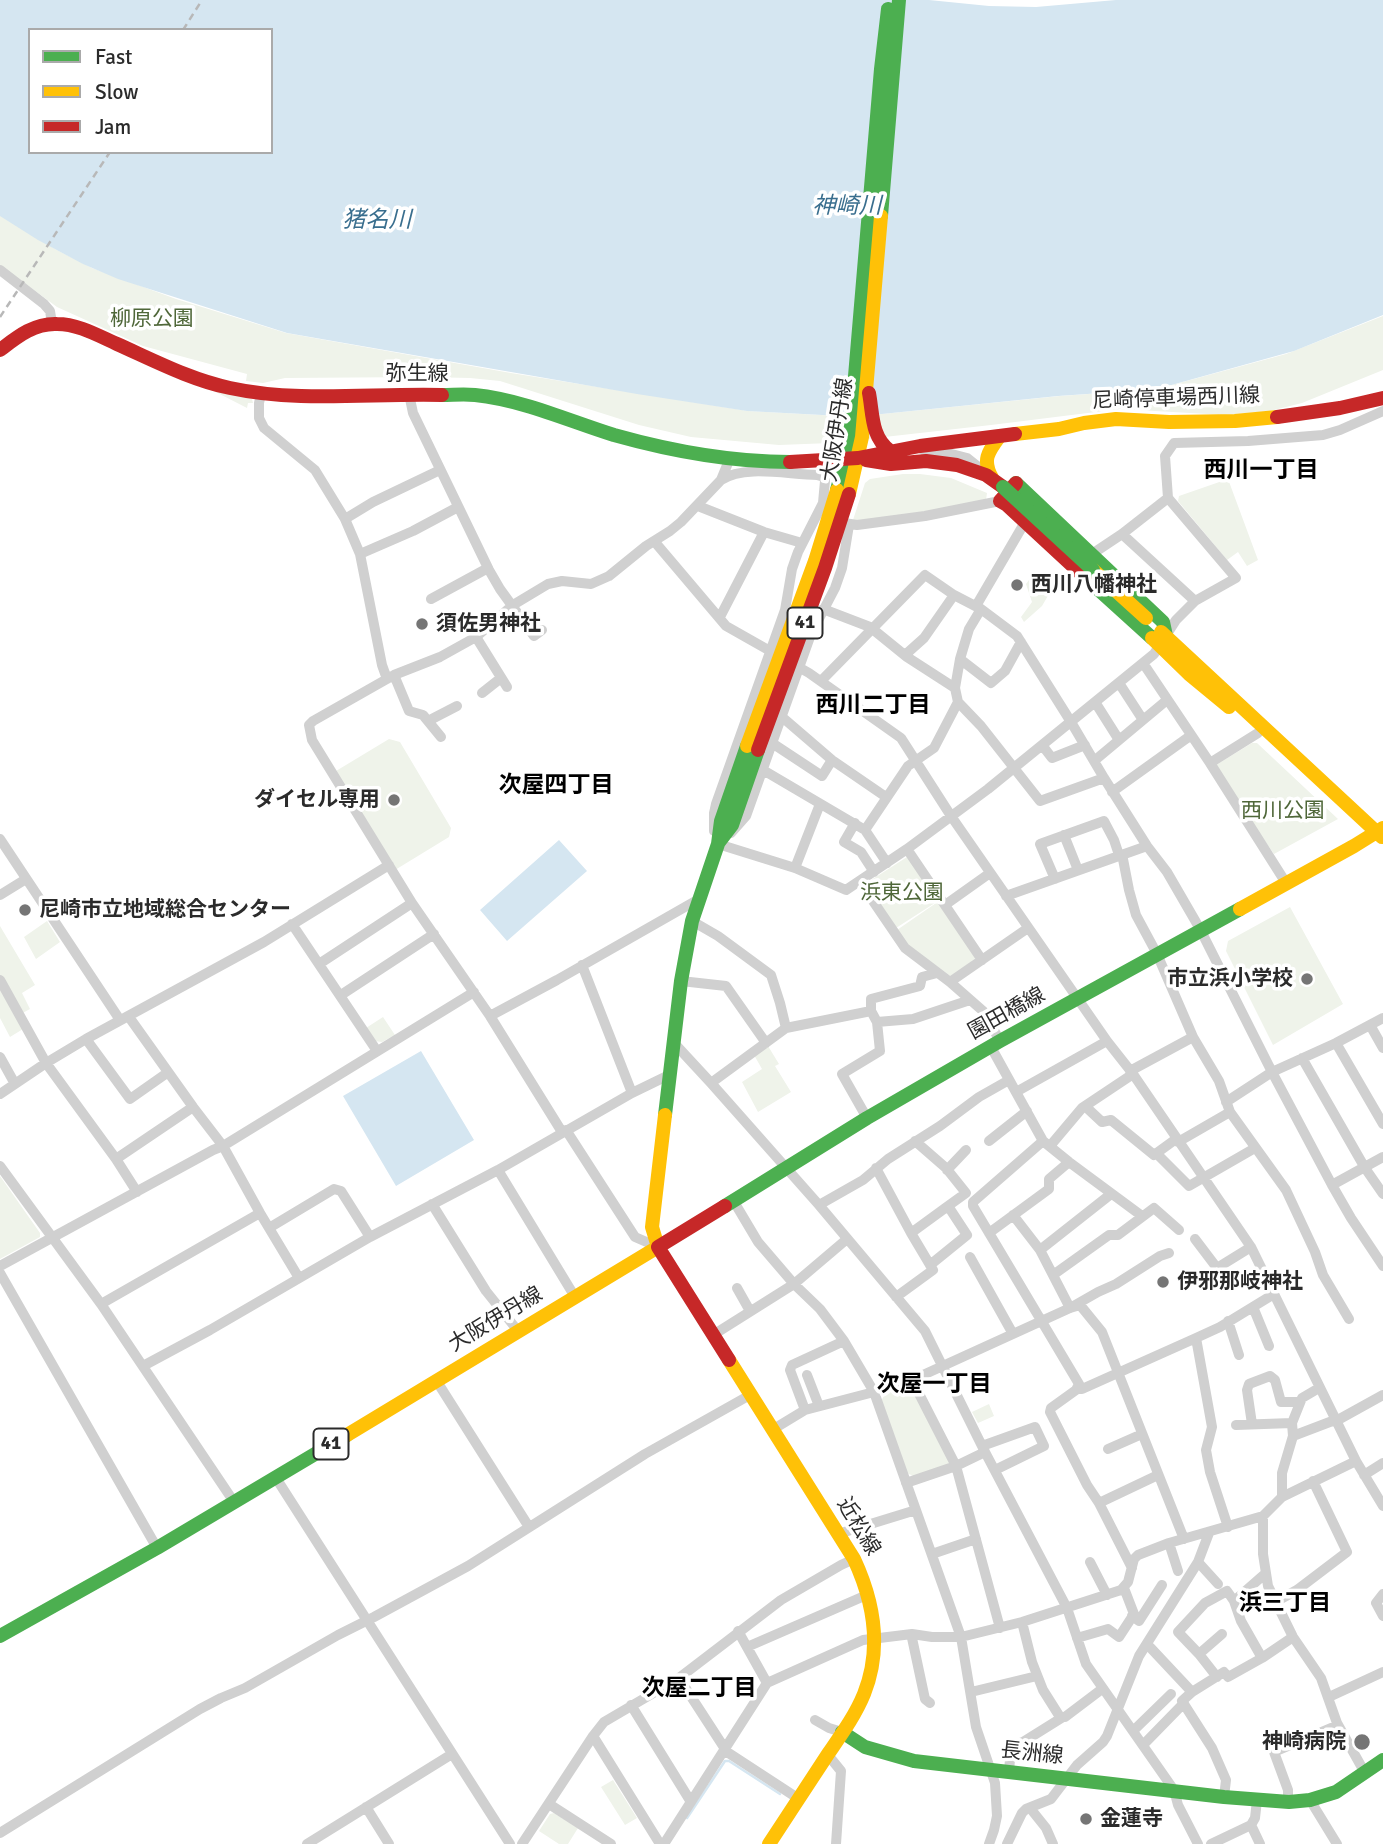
<!DOCTYPE html>
<meta charset="utf-8">
<style>
body{margin:0}
#map{position:relative;width:1383px;height:1844px;overflow:hidden;background:#fff;font-family:Signika,sans-serif}
canvas{display:block}
.legend{position:absolute;left:28px;top:28px;width:245px;height:126px;box-sizing:border-box;background:#fff;border:2px solid #aaa;margin:0;padding:9px 12px;list-style:none;font-size:21px;color:#2b2b2b}
.legend li{display:flex;align-items:center;gap:14px;height:35px}
.legend b{width:35px;border:2px solid #aaa}
</style>
<div id="map">
<canvas width="1383" height="1844"></canvas>
<ul class="legend">
<li><b style="height:9px;background:#4caf50"></b>Fast</li>
<li><b style="height:9px;background:#ffc107"></b>Slow</li>
<li><b style="height:9px;background:#c62828"></b>Jam</li>
</ul>
</div>
<script>
const g = document.querySelector('canvas').getContext('2d');
g.lineJoin = 'round';
function fillPath(path, color) { g.fillStyle = color; g.fill(path, 'evenodd'); }
function stroke(path, color, width, dash) { g.strokeStyle = color; g.lineWidth = width; g.lineCap = dash ? 'butt' : 'round'; g.setLineDash(dash || []); g.stroke(path); }
function write(font, color, halo, rows, align = 'center') {
  g.font = font + ' Signika,"Noto Sans JP",sans-serif'; g.lineWidth = 7; g.setLineDash([]); g.textBaseline = 'middle'; g.strokeStyle = halo; g.fillStyle = color; for (const [text, x, y, turn = 0] of rows) {
    g.save(); g.translate(x, y); g.rotate((+turn || 0) * Math.PI / 180); g.textAlign = isNaN(turn) ? turn : align; if (halo) g.strokeText(text, 0, 0); g.fillText(text, 0, 0); g.restore();
  }
}
const green = new Path2D(`
 M0,214l55,35 37,19 84,31 110,34 225,40 237,38 91,5 43,-2 178,-18 86,-6v11h9l2,-12 129,-35 97,-38v54l-81,33 -32,8 -45,4 -105,-6 -129,16 -160,18 -52,2 -88,-8 -52,-12 -139,-44 -30,-3 -46,-1 -139,1 -22,5 -17,-2 1,-7 -104,-28 -86,-39 -57,-42z
 M208,388l42,10 2,1 1,4h-5l-1,5z
 M903,474h17l31,4 36,15 -1,7 -67,13 -61,9 -5,-2 12,-37 5,-4z
 M1228,479l30,81 -11,6 -9,-14 -11,8 -49,-59 1,-5z
 M1032,576l17,18 -7,12 -18,16 -3,-5 11,-15 -6,-18z
 M389,739l11,3 51,86 -2,9 -54,33 -59,-99z
 M1252,743h5l81,76 -64,35 -53,-76 -5,-13z
 M907,857l31,44 -42,27 -31,-44z
 M939,901l38,56 -25,20 -45,-32 -10,-15z
 M1290,907l53,97 -70,41 -47,-94 2,-10z
 M47,921l13,21 -24,17 -12,-22z
 M0,926l35,59 -13,8 8,16 -13,7 6,13 -13,8 -10,-19z
 M383,1017l12,18 -13,7 -8,-1 -8,-13z
 M768,1046l11,18 -4,2 16,26 -33,20 -16,-30 20,-13 -8,-14z
 M0,1176l40,57v4l-40,22z
 M908,1386l5,2 37,72 -2,5 -35,11 -6,-3 -26,-72 4,-7z
 M989,1404l5,12 -16,7 -6,-11z
 M613,1780l24,38 -12,7 -24,-38z
 M554,1813l24,15 -10,16h-9l-20,-13 11,-17z`);
const water = new Path2D(`
 M0,0h929l60,6 47,1 80,-7h267v315l-89,36 -137,38 -2,12h-8v-10l-2,-1 -87,6 -176,18 -41,2 -94,-5 -110,-17 -350,-61 -169,-54 -35,-15 -45,-24 -38,-24zM30,30h241v122h-241z
 M559,840l28,31 -80,70 -27,-31z
 M421,1051l53,89 -78,46 -53,-90z`);
const stream = new Path2D(`
 M687,1818l38,-57h4l51,33`);
const street = new Path2D(`
 M0,270l44,34 6,7 2,12
 M261,394l-2,9v15l5,10 51,42 30,49 15,35 22,111 5,14
 M409,394l4,19 76,157 11,19 34,47 8,-6
 M923,450l21,2 23,6 15,12
 M1168,498l-3,-42 9,-13 74,-2 75,-6 17,-5 43,-19
 M698,506l66,26 38,11
 M345,519l28,-17 67,-32
 M844,523l13,2 68,-9 75,-15
 M1122,534l73,67
 M654,541l72,85 83,47 92,65 50,78 156,225 26,33 118,173 105,214 27,45
 M360,554l53,-23 45,-24
 M431,599l57,-31
 M976,606l49,-84
 M823,609l47,18 37,30 48,31
 M981,609l-12,20 -9,30 -5,29 3,14 23,24 59,75 64,-23
 M720,617l44,-85
 M476,637l31,50
 M905,655l19,-17 30,-43
 M960,659l31,24 14,-12 16,-29
 M1143,663l67,100 76,120
 M394,675l15,36 14,4 18,22
 M821,681l104,-106 29,20 27,14 36,27 54,86 33,56 43,68 20,26 33,57 72,143 60,113 19,33 32,48
 M1119,683l24,37
 M482,693l19,-15
 M1095,702l24,38
 M782,717l50,43 54,37
 M428,721l29,-15
 M772,743l50,33 10,-16
 M1042,745l10,13 33,-13
 M1094,761l73,-61
 M1210,763l48,-30
 M763,770l102,60 22,33
 M1112,792l78,-56
 M855,823l-11,19 17,10 13,20
 M865,830l43,-64 26,-18 24,-46
 M714,831v-18l2,-9 69,-194 7,-41 6,-17 25,-49 2,-22 -1,-4 -7,-2c-28,0 -71,-11 -96,5
 M731,833l15,-17 65,-182 24,-46 7,-20 7,-43
 M1064,835l14,35
 M0,839l120,181
 M718,844l77,24 51,22 61,-41 81,-60 166,-135 22,-34 19,-19 41,-23 -68,-80 -46,36 -30,20
 M907,849l75,111
 M1122,854l7,36 7,25 21,39 36,83 26,44 11,31 56,78 29,62 8,23 26,44
 M795,868l25,-64
 M1055,879l-15,-35 64,-23 10,19 5,15
 M860,882l45,66 45,34 33,29 17,30
 M0,895l26,-16
 M1006,896l141,-50
 M945,905l45,-32
 M692,921l26,15 53,39 9,28 6,25
 M292,924l85,127
 M319,964l93,-61
 M582,965l50,128
 M0,980l46,83 70,96 77,-52
 M681,981l45,5 40,57
 M950,982l78,-54
 M341,995l93,-61
 M490,1016l67,-36 142,-81
 M129,1017l64,90 30,39 37,67 39,65
 M877,1022l36,-3 57,-19
 M1370,1025l13,23
 M86,1039l44,60 37,-26
 M674,1043l37,40 108,122 106,126 60,121 82,156 19,56 88,126 4,15 20,39
 M1336,1043l47,81
 M991,1047l52,94 26,21 73,54
 M0,1057l15,27
 M1302,1058l63,110 18,26
 M1130,1071l63,-34
 M711,1083l75,-55 85,-17
 M1016,1092l91,-51
 M0,1094l46,-31 40,-24 178,-97 125,-77
 M1226,1102l46,-30 64,-29 47,-25
 M1086,1107l16,15 9,-2 43,35 22,-16
 M867,1118l-25,-44 38,-23 -3,-29 -6,-11v-12l49,-13 2,-9 15,-4
 M566,1130l69,107 23,10
 M562,1132l-72,-116 -78,-113 -100,-163 -3,-15 4,-4 81,-46 46,-18 36,-20 37,-32 35,-21 14,-3 29,3 18,-8 37,-30 24,-15 11,-9 40,-42 9,-22
 M915,1141l31,27 20,25 -18,13 19,29 -37,30
 M989,1141l38,-30
 M1043,1141l-70,61v4l106,178 -3,6 -25,18 -1,4 37,73 12,18 33,65
 M1178,1142l52,-30
 M1050,1146l32,-38 51,-34
 M1156,1153l33,33 66,-38
 M116,1159l21,33
 M0,1166l101,138 133,198
 M876,1168l35,65 22,37 -37,27
 M498,1170l77,127
 M947,1170l19,-20
 M1332,1185l51,-28
 M733,1200l25,42 36,42 26,25 24,32 30,51 87,245 15,90 19,56 2,33 -3,14 -5,14
 M432,1204l54,87 32,40
 M819,1205l44,-25 25,-21 52,-33 39,-29 30,-17
 M1013,1215l27,35 30,58 28,-16 18,-8 44,-28 9,-3
 M269,1228l65,-39 7,2 29,46
 M911,1233l37,-27
 M989,1233l60,-44v-10l20,-17
 M1195,1239l22,29 34,-21
 M1040,1250l71,-56
 M970,1257l43,77
 M0,1266l213,-116 10,-4 251,-154
 M0,1273l157,275
 M1053,1275l56,-40h9l36,-27 25,22
 M737,1288l13,23
 M101,1304l159,-91
 M1253,1307l16,39
 M1228,1321l11,34
 M713,1335l81,-51 53,-45
 M1196,1338l16,89 -6,23 4,22 18,55
 M143,1366l67,-36 160,-93 128,-67 134,-77 37,-18
 M807,1375l12,31
 M436,1380l93,147
 M912,1380l44,86 44,162
 M1077,1389h5l114,-51 24,-11 54,-33
 M805,1410l-15,-40 2,-5 52,-24
 M1336,1421l47,-26
 M1252,1424l-5,-34 2,-6 21,-8 5,4 6,22h19
 M1236,1425l56,-2
 M772,1430l33,-20 69,-18 38,-12 158,-72 10,-3 22,27 82,207
 M1293,1436l42,-16
 M982,1446l53,-19 9,19 -49,24
 M1108,1449l34,-15
 M1364,1475l19,-12
 M276,1478l234,366
 M906,1483l50,-17 29,-14
 M1282,1497v-24l11,-37 -1,-13 10,-25 17,-10
 M1099,1503l59,-28
 M1263,1516v38l5,32 25,51 28,41 16,45 28,50
 M838,1534l78,-24
 M1169,1543l9,28
 M932,1554l44,-15
 M1090,1562l17,33
 M1198,1562l20,22
 M1383,1594l-7,9 7,13
 M1234,1601l32,-28
 M1275,1602l22,-12 50,-38 -34,-71
 M1132,1616l7,5 23,-36
 M1022,1622l10,40 11,28 17,27h5l37,-28
 M738,1631l29,52
 M912,1634v4l13,61 5,4
 M1077,1638l31,-9 11,8 15,-23 -10,-26
 M1147,1644l45,48 -10,9 30,47 14,32 -2,17
 M747,1647l122,-53
 M1199,1654l23,-20
 M1217,1677l-18,-23 -21,-22 27,-29 22,-12 7,10 7,20 21,37
 M679,1678l48,74 72,47
 M971,1692l66,-16
 M1192,1692l32,-20 4,5 34,-19 31,-21
 M1329,1697l54,-25
 M631,1705l60,97
 M815,1720l14,8 13,4
 M1133,1731l38,-37
 M593,1736l67,108
 M1143,1745l41,-42
 M828,1755l13,16 -5,73
 M1009,1772l2,-26 12,-4 40,-25
 M1310,1800l27,44
 M1288,1802v-12l-14,-38 64,-27
 M549,1804l62,40
 M366,1807l23,37
 M1030,1808l16,20 7,16
 M1251,1825l9,19
 M0,1833l200,-124 21,-11 24,-10 93,-53 36,-18 94,-51 177,-112 105,-59
 M307,1844l145,-90
 M522,1844l71,-108 11,-14 75,-44 102,-78 60,-35 13,-6
 M664,1844l103,-161 96,-43 49,-6 20,3h29l61,-15 99,-32 7,-8 6,-23 4,-4 31,-12 94,-27 19,-19 74,-36
 M1007,1844l15,-31 4,-4 25,-10 26,-34 26,-23 4,-6 32,-80 59,-94 11,-29
 M1211,1844l40,-19 4,-7 2,-18`);
const fast = new Path2D(`
 M881,216l18,-216
 M442,395c11,0 22,-1 33,0 48,5 94,26 139,40 57,16 116,27 176,27
 M1016,483l147,139 3,14 -14,2 -64,-58
 M837,490l12,-43 32,-378 7,-60
 M719,842l13,-17 26,-75
 M665,1115l16,-134 11,-60 26,-77 3,-23 26,-75
 M725,1206l142,-88 133,-77 240,-132
 M0,1636l157,-88 190,-113
 M842,1732l23,15 49,14 310,36 65,5 21,-2 26,-8 47,-32`);
const slow = new Path2D(`
 M1015,434l44,-5 25,-6 32,-4 53,3 66,-1 42,-4
 M992,478c-10,-18 -4,-26 7,-41
 M849,494l13,-57 19,-221
 M1093,570l53,48
 M1161,632l221,205
 M1152,638l37,36 40,33
 M1240,909l114,-63 29,-18
 M729,1360l125,199c20,43 28,90 10,135 -9,22 -23,41 -36,60 -20,30 -39,60 -59,90
 M347,1435l311,-188 -6,-20 13,-112`);
const jam = new Path2D(`
 M0,350c17,-13 34,-27 57,-26 21,0 40,11 60,20 36,16 74,36 113,44 69,15 142,5 212,7
 M869,393c4,21 2,44 21,58
 M1277,417l63,-9 43,-10
 M866,460l25,4 35,-3 31,4 29,10 17,12
 M790,462l68,-4 62,-12 95,-12
 M1016,483l-16,18 7,4 81,75
 M725,1206l-67,41 71,113`);
const rail = new Path2D(`
 M183,30l19,-30
 M0,317l110,-165`);
const fastBridge = new Path2D(`
 M1003,487l90,83`);
const slowBridge = new Path2D(`
 M747,746l68,-185 22,-71`);
const jamBridge = new Path2D(`
 M758,750l67,-182 24,-74`);
const markers = [
 [1017,585,7,"#757575"],
 [422,624,7,"#757575"],
 [394,800,7,"#757575"],
 [25,910,7,"#757575"],
 [1307,979,7,"#757575"],
 [1163,1282,7,"#757575"],
 [1362,1742,9,"#757575"],
 [1086,1819,7,"#757575"]
];
const shields = [
 [805,623,35],
 [331,1444,35]
];
const shieldNames = [
 ["41",805,623],
 ["41",331,1444]
];
const parkNames = [
 ["柳原公園",152,319],
 ["西川公園",1283,811],
 ["浜東公園",902,893]
];
const streetNames = [
 ["弥生線",417,374],
 ["尼崎停車場西川線",1176,399,-2],
 ["大阪伊丹線",838,430,-81],
 ["園田橋線",1007,1014,-29],
 ["大阪伊丹線",496,1320,-31],
 ["近松線",858,1527,59],
 ["長洲線",1032,1754,6]
];
const poiNames = [
 ["西川八幡神社",1031,585],
 ["須佐男神社",436,624],
 ["ダイセル専用",380,800,"right"],
 ["尼崎市立地域総合センター",39,910],
 ["市立浜小学校",1293,979,"right"],
 ["伊邪那岐神社",1177,1282],
 ["神崎病院",1346,1742,"right"],
 ["金蓮寺",1100,1819]
];
const waterNames = [
 ["神崎川",847,207],
 ["猪名川",377,221]
];
const neighbourhoodNames = [
 ["西川一丁目",1261,471],
 ["西川二丁目",873,706],
 ["次屋四丁目",556,786],
 ["次屋一丁目",934,1385],
 ["浜三丁目",1285,1604],
 ["次屋二丁目",699,1689]
];
fillPath(green, '#eff3ea');
fillPath(water, '#d5e6f1');
stroke(stream, '#d5e6f1', 2.5);
stroke(street, '#d0d0d0', 10);
stroke(fast, '#4caf50', 14);
stroke(slow, '#ffc107', 14);
stroke(jam, '#c62828', 14);
stroke(rail, '#b8b8b8', 2.5, [7, 5]);
stroke(fastBridge, '#4caf50', 14);
stroke(slowBridge, '#ffc107', 14);
stroke(jamBridge, '#c62828', 14);
for (const [x, y, r, color] of markers) { const dot = new Path2D(); dot.arc(x, y, r, 0, 2 * Math.PI); g.fillStyle = color; g.fill(dot); stroke(dot, '#fff', 2.5); }
for (const [x, y, w] of shields) { const box = new Path2D(); box.roundRect(x - w / 2, y - 15.5, w, 31, 5); g.fillStyle = '#fff'; g.fill(box); stroke(box, '#2b2b2b', 2); }
write('bold 19px', '#2b2b2b', null, shieldNames);
write('21px', '#4f6739', '#fff', parkNames);
write('21px', '#2b2b2b', '#fff', streetNames);
write('bold 21px', '#2b2b2b', '#fff', poiNames, 'left');
write('italic 23px', '#396e8e', '#fff', waterNames);
write('bold 23px', '#000', '#fff', neighbourhoodNames);
</script>
